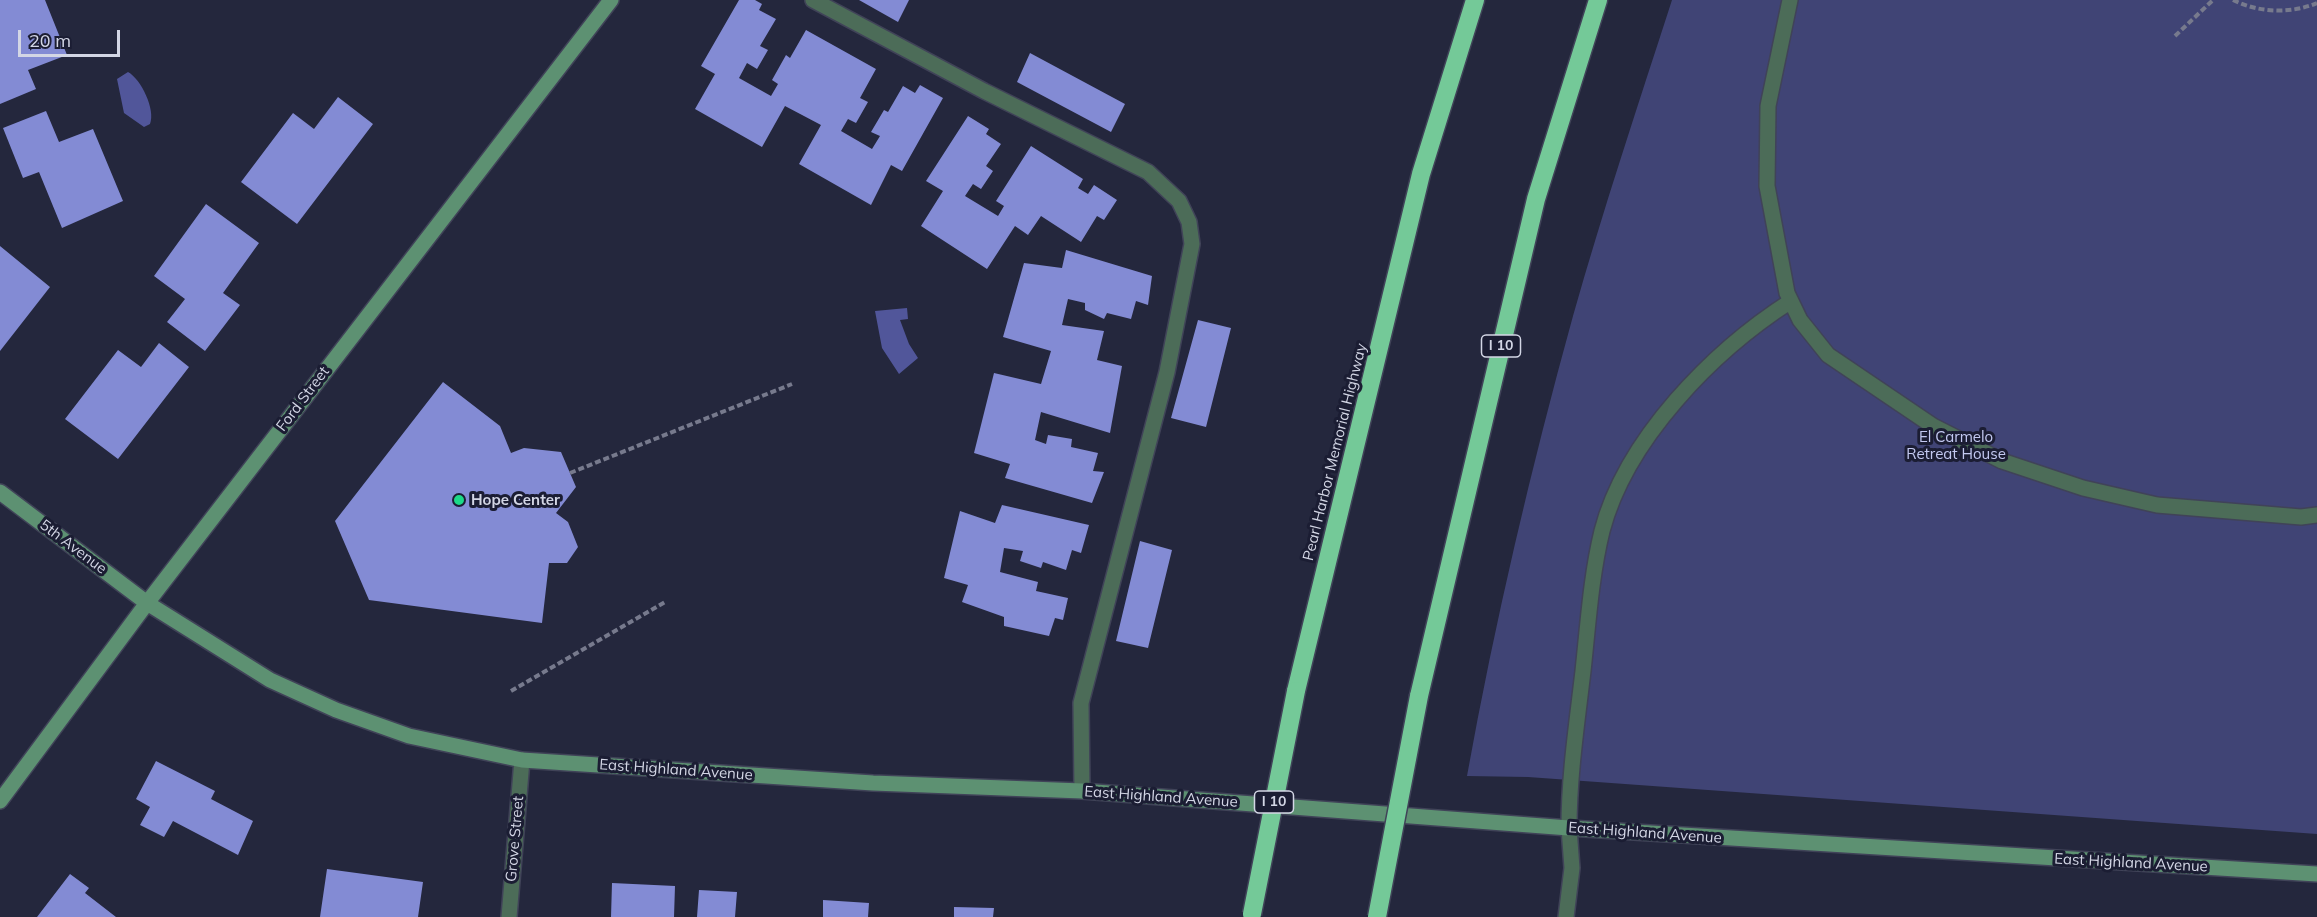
<!DOCTYPE html>
<style>
body{margin:0}
#map{position:relative;width:2317px;height:917px;overflow:hidden;background:#24273d;font-family:Mulish,sans-serif}
canvas{display:block}
.scale{position:absolute;left:18px;top:30px;width:102px;height:27px;box-sizing:border-box;border:3px solid #d3d6e5;border-top:0;padding-left:8px;font-size:18px;line-height:21px;white-space:nowrap;color:#d3d6e5;-webkit-text-stroke:4px #1b1d33;paint-order:stroke}
</style>
<div id="map">
<canvas width="2317" height="917"></canvas>
<div class="scale">20 m</div>
</div>
<script>
const g = document.querySelector('canvas').getContext('2d');
g.lineJoin = 'round';
function fillPath(path, color) { g.fillStyle = color; g.fill(path, 'evenodd'); }
function stroke(path, color, width, dash) { g.strokeStyle = color; g.lineWidth = width; g.lineCap = dash ? 'butt' : 'round'; g.setLineDash(dash || []); g.stroke(path); }
function write(font, color, halo, rows, align = 'center') {
  g.font = font + ' Mulish,sans-serif'; g.lineWidth = 6; g.setLineDash([]); g.textBaseline = 'middle'; g.strokeStyle = halo; g.fillStyle = color; for (const [text, x, y, turn = 0] of rows) {
    g.save(); g.translate(x, y); g.rotate((+turn || 0) * Math.PI / 180); g.textAlign = isNaN(turn) ? turn : align; if (halo) g.strokeText(text, 0, 0); g.fillText(text, 0, 0); g.restore();
  }
}
const green = new Path2D(`
 M1672,0h645v834l-789,-57 -61,-1c28,-155 64,-308 106,-460 30,-106 65,-211 99,-316z`);
const water = new Path2D(`
 M128,72c13,7 28,38 22,52l-6,3 -20,-14 -7,-34z
 M907,308l1,11 -8,1 9,24 9,14 -19,16 -17,-26 -7,-37z`);
const building = new Path2D(`
 M0,0h45l22,55 -39,15 8,19 -36,15z
 M739,0h16l7,4 -3,6 17,9 -16,27 8,4 -11,19 -10,-6 -8,15 32,18 7,-12 -6,-4 14,-25 4,3 16,-28 70,39 -16,29 8,4 -12,21 -8,-4 -7,12 31,18 8,-13 -9,-4 13,-22 4,2 15,-26 12,7 5,-8 23,13 -41,73 -11,-6 -20,40 -72,-41 22,-39 -36,-19 -23,41 -67,-38 20,-35 -14,-8z
 M859,0h50l-11,22z
 M1030,53l95,51 -14,28 -94,-50z
 M338,97l35,27 -76,100 -56,-42 52,-69 21,16z
 M46,111l13,31 34,-13 30,72 -61,27 -23,-56 -16,6 -20,-50z
 M968,116l21,13 -3,5 15,10 -15,22 7,5 -12,18 -8,-5 -8,12 33,20 6,-10 -8,-5 35,-55 52,33 -5,9 10,6 6,-9 23,15 -13,20 -7,-4 -16,26 -40,-26 -13,19 -13,-9 -28,43 -66,-43 22,-35 -17,-10z
 M206,204l53,39 -36,50 17,12 -35,46 -38,-29 18,-23 -31,-23z
 M0,246l50,41 -50,64z
 M1066,250l86,26 -4,29 -12,-4 -5,18 -24,-6 -3,6 -19,-9v-7l-17,-4 -6,26 42,6 -7,29 25,6 -12,67 -69,-21 -6,28 11,4 2,-9 24,4 -1,8 27,6 -5,18 11,1 -12,31 -87,-25 5,-14 -36,-11 20,-80 47,11 10,-33 -48,-14 21,-74 38,5z
 M1198,320l33,8 -25,99 -35,-9z
 M159,343l30,24 -71,92 -53,-40 53,-69 23,17z
 M443,382l57,44 11,27 13,-5 37,4 15,35 -20,26 12,9 10,25 -11,16h-18l-7,60 -173,-23 -34,-79z
 M1002,505l87,20 -8,28 -9,-3 -6,20 -23,-8 -2,6 -21,-7 3,-10 -19,-3 -4,24 38,10 -2,9 32,7 -5,22 -8,-2 -6,18 -45,-10v-9l-42,-15 6,-17 -24,-7 16,-67 35,12z
 M1140,541l32,9 -24,98 -32,-7z
 M156,761l59,30 -4,8 42,22 -15,34 -65,-34 -9,16 -24,-12 10,-18 -14,-8z
 M327,869l96,13 -5,35h-98z
 M70,874l19,14 -4,5 31,24h-79z
 M612,883l63,3 -1,31h-63z
 M699,890l38,2 -2,25h-38z
 M823,900l46,3 -1,14h-45z
 M954,907l40,1 -1,9h-39z`);
const path = new Path2D(`
 M2233,0c26,13 58,14 84,3
 M2175,36l38,-36
 M570,473l222,-89
 M511,691l154,-89`);
const lane = new Path2D(`
 M813,0l171,91 164,81 31,29 10,21 3,22 -25,128 -86,331 1,88
 M1790,0l-22,106 -1,80 20,107 13,27 28,35 105,71 69,35 81,27 74,17 144,12 16,-2
 M1569,828c0,-53 8,-105 14,-157 5,-46 8,-95 19,-140 24,-92 111,-180 189,-230`);
const street = new Path2D(`
 M509,917l13,-157
 M1566,917l6,-49 -3,-40`);
const secondary = new Path2D(`
 M0,492l147,111 123,77 66,30 73,26 113,24 351,23 209,8 487,37 748,46
 M0,801l147,-198 464,-603`);
const highway = new Path2D(`
 M1296,691l125,-517 54,-174
 M1419,696l117,-497 62,-199`);
const highwayBridge = new Path2D(`
 M1252,914l44,-223
 M1377,917l42,-221`);
const markers = [
 [459,500,6,"#1cd988"]
];
const shields = [
 [1501,346,39],
 [1274,802,39]
];
const shieldNames = [
 ["I 10",1501,346],
 ["I 10",1274,802]
];
const streetNames = [
 ["Ford Street",303,399,-53],
 ["Pearl Harbor Memorial Highway",1335,452,-76],
 ["5th Avenue",73,547,37],
 ["East Highland Avenue",676,770,4],
 ["East Highland Avenue",1161,797,4],
 ["East Highland Avenue",1645,833,4],
 ["Grove Street",515,839,-85],
 ["East Highland Avenue",2131,863,3]
];
const parkNames = [
 ["El Carmelo",1956,437],
 ["Retreat House",1956,454]
];
const poiNames = [
 ["Hope Center",471,500]
];
fillPath(green, '#404475');
fillPath(water, '#51569a');
fillPath(building, '#838bd4');
stroke(lane, '#404358', 18);
stroke(street, '#404358', 18);
stroke(secondary, '#404358', 18);
stroke(highway, '#404358', 21);
stroke(path, '#777a8d', 4, [6, 3]);
stroke(lane, '#4c6c58', 15);
stroke(street, '#4c6c58', 15);
stroke(secondary, '#5d9172', 15);
stroke(highway, '#74c998', 18);
stroke(highwayBridge, '#404358', 21, []);
stroke(highwayBridge, '#74c998', 18);
for (const [x, y, r, color] of markers) { const dot = new Path2D(); dot.arc(x, y, r, 0, 2 * Math.PI); g.fillStyle = color; g.fill(dot); stroke(dot, '#1b1d33', 2); }
for (const [x, y, w] of shields) { const box = new Path2D(); box.roundRect(x - w / 2, y - 11, w, 22, 4.5); g.fillStyle = '#1b1d33'; g.fill(box); stroke(box, '#d3d6e5', 1.5); }
write('bold 14px', '#d3d6e5', null, shieldNames);
write('15px', '#d3d6e5', '#1b1d33', streetNames);
write('15px', '#c3c9f1', '#1b1d33', parkNames);
write('bold 15px', '#d3d6e5', '#1b1d33', poiNames, 'left');
</script>
